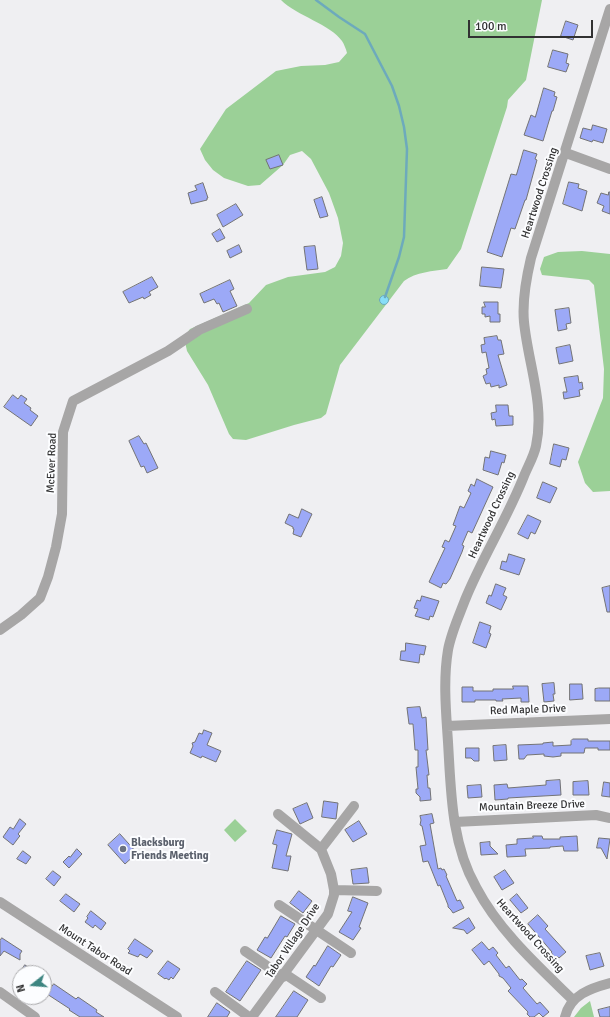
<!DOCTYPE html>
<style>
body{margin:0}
#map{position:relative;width:610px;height:1017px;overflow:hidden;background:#efeff2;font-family:Signika,sans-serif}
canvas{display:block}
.north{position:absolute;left:12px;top:965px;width:40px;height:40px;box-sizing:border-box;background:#fcfdff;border:1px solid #ababad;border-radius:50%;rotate:253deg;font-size:11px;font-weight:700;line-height:16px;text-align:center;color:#313132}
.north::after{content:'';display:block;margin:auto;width:14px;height:18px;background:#3d8581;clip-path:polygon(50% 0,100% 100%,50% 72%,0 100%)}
.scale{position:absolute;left:468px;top:20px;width:125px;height:18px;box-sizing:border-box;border:2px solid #313132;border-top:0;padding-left:5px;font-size:12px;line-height:14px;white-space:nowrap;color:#313132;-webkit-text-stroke:3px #fcfdff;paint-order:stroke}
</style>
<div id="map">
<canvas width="610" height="1017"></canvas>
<div class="north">N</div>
<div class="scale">100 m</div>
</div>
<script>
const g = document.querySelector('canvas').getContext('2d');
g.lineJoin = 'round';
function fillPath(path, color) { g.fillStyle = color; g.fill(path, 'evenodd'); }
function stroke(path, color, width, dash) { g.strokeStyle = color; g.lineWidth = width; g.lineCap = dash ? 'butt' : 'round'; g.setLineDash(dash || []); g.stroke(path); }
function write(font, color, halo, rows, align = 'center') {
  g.font = font + ' Signika,sans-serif'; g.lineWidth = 4; g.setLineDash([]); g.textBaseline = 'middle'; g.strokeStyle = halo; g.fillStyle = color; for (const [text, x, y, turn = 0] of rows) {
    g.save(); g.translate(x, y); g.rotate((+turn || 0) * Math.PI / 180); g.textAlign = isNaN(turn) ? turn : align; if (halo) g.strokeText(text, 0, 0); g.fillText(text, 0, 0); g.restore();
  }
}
const green = new Path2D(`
 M281,0h261l-16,80 -18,20 -1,7 -46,142 -14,20c-14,2 -31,3 -43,12l-64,84 -14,49 -5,4 -27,7 -48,15 -13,-1 -4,-5 -21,-49 -21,-34 -3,-14 6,-8 59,-26 17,-18 22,-8 37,-5 10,-5 6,-11 2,-13 -5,-25 -9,-25 -18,-34 -9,-8 -12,4 -7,10 -23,20 -12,1 -24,-8 -11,-8 -8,-10 -5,-11 26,-40 50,-38 25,-5 24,-1 14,-3 8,-9c-1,-4 -3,-9 -5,-12 -12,-17 -45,-25 -61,-41z
 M582,251l28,3v237l-17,1 -8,-9 -7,-21 25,-64 1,-29 -10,-84 -5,-5 -47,-5 -2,-6 4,-12 14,-5z
 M235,819l12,12 -12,11 -11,-12z
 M590,1001l4,16h-20l7,-9z`);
const water = new Path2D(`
 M379.5 300a4.5 4.5 0 1 1 9 0a4.5 4.5 0 1 1-9 0Z`);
const stream = new Path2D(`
 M316,0l23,17 26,17 27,52 7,20 5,21 3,22 -3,88 -5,20 -14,40`);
const building = new Path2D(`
 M566,21l12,4 -5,15 -12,-4z
 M553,50l15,4 -2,9 3,1 -3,8 -18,-5z
 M544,88l11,4 -1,4 3,1 -4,14h-1l-9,30 -19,-6 7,-20 4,2z
 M593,125l14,4 -4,14 -10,-3 -1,2 -12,-4 3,-10 8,2z
 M524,150l13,4 -2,5 2,1 -11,40h-1l-10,29 -4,-1 -9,29 -15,-5 24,-78 5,1z
 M279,155l4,10 -13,4 -4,-9z
 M569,182l10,2 -1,4 9,3 -5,20 -19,-7z
 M203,183l5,15h-1v2l-16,4 -3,-11 9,-3 -2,-4z
 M609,192h1v22l-8,-3 2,-5 -7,-3 4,-10 7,2z
 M322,197l6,19 -8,2 -6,-18z
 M236,204l7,11 -20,12 -6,-12z
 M220,229l5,9 -8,4 -5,-8z
 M239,245l3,7 -12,6 -3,-7z
 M315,246l3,23 -11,1 -3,-23z
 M482,267l22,2 -3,19 -21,-2z
 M152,277l6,10 -9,5 2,3 -7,4 -1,-2 -14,6 -6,-11z
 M230,280l4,9 -4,2 7,15 -14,6 -4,-9 -2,1 -3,-5 -10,4 -4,-9z
 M484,302h14v12h2v8h-10v-6l-5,1v-3h-3v-7h3z
 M569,308l2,15 -5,1 1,5 -9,2 -3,-21z
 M497,336l1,4h3l3,14 -6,1 9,30 -8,3v-3l-8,2 -1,-4 -4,1 -3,-8 4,-2 -1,-5 3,-1 -3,-16 -4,1 -1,-8 4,-1 -1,-6z
 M570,345l3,16 -14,3 -3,-16z
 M578,376l1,7 3,-1 1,7 -4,1 1,6 -16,3 -1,-7h4l-3,-14z
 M13,395l5,4 3,-4 6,4 -3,4 7,5 -1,2 8,6 -7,10 -27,-19z
 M496,405h12l1,11h4v9l-17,1 -1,-7 -3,1 -1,-7 5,-1z
 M139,436l5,8 2,-1 12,25 -11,5 -3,-7 -3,1 -12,-26z
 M554,444l15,4 -3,12 -4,-1 -2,8 -10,-3z
 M491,451l15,4 -2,8 -2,-1 -4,13 -15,-5 2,-13 4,1z
 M477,479l16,8 -21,46 -4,-2 -6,14 2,1 -2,6 -12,27 -4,5 -3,-1 -2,5 -12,-6 16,-34 -3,-1 3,-7 4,2 7,-16 -3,-1 7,-19 4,2 7,-15 -3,-2 3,-7 3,2z
 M543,482l14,6 -7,15 -13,-5z
 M302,509l10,5 -11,23 -8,-3 1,-5h-1v-2l-8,-4 4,-9 9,4z
 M528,515l13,6 -6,13 -4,-2 -3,7 -10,-5z
 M509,554l16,5 -6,16 -19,-6 2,-8 4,1z
 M496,584l10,4 -3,7 4,2 -6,13 -15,-7 3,-8 2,1z
 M610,586v26h-3l-5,-24z
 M422,596l17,5 -6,16 -3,-1 -1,4 -14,-4 3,-7 -4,-1 3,-8 3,1z
 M480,622l11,4 -2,7 2,1 -5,14 -13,-5z
 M406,643l20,3 -2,9 -4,-1 -1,9 -19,-3 1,-9h4z
 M554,683l1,11h-2l1,7 -10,1 -2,-18z
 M570,684h12l1,15 -13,1z
 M513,686h15l1,16h-8v-4l-19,1 1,2h-7v-1h-21v2h-13v-15h11v4h20v-2h20z
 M599,688h11v13h-15v-12z
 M420,707l2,11 4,-1 2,33h-2l3,25h-2l1,13h2l1,12 -11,1v-4l-4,-4v-4h2l-2,-22h2v-17h-3l-2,-26h-4l-2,-16z
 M204,730l8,3 -5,12 14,6 -5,11 -14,-6 -1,2 -11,-5 3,-7 -1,-3 3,-1 4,-9 3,1z
 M573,739h15v2h22v9h-12v-2h-13l-1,5h-23v3l-8,1 -9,-1v-2l-17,1 -3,4h-5l-1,-14 25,-1v-1l10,-1v4l18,-1v-4z
 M506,745l1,15 -13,1 -1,-15z
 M466,748h13v13h-5l-3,-3h-5z
 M560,780l1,15 -53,3v1l-13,1 -1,-15 13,-1 1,4 38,-3v-4z
 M588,781l1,14h-16v-13z
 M604,782l6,1v14l-8,-1z
 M481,785l1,12 -14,1 -1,-12z
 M324,801l14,2 -2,16 -14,-2z
 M307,803l6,15 -13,6 -7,-15z
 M432,814l2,9 -4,1 8,45 3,-1 1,2 2,-1 3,6 -1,1 11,25 3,-1 4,8 -11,5 -2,-3 -3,-3v-2l-8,-20 -2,1 -10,-25 -5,1 -3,-16 6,-1 -4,-19 -2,-1 1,-5 -1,-4z
 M20,819l6,5 -8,10 2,2 -1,1 -6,8 -10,-8 7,-10 3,2z
 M359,821l8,13 -14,8 -8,-12z
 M277,830l15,4 -6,22h5l-3,15 -16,-3 5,-23 -4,-1z
 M120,834l17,19 -12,11 -17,-19z
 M533,836h9l1,3h17v-2l17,-1 1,15h-14l-1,-5 -13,1v1l-25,1 1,7 -19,1 -1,-12 11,-1v-5l16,-1z
 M599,838l11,1 -3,20 -6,-11h-4z
 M490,842v4l8,8 -17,1 -1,-12z
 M77,849l5,5 -13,14 -6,-6 6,-6 1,1z
 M23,851l8,6 -5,7 -9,-5z
 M367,868l2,15 -16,1 -2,-14z
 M505,870l9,13 -12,7 -8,-13z
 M53,871l8,6 -7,9 -8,-7z
 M299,891l13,10 -9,12 -13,-10z
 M66,894l14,10 -6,8 -14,-11z
 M517,894l11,14 -7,5 -11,-13z
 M353,897l15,6 -9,24 2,1 -8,12 -14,-8 13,-20 -4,-1z
 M91,911l15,12 -5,7 -6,-5 -2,3 -8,-6 3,-4 -1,-1z
 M538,915l10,11 -3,3 21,23 -7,6 -2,-2 -2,2 -4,-6h1l-24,-28z
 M281,916l14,8 -8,13 -2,-1 -14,22 -14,-8 8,-13 2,1z
 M469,918l6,10 -8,6 -3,-4 -11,-2z
 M2,938l20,13 -2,3v6l-16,-9 -4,5v-15z
 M135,939l18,12 -6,7 -7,-4 -2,3 -10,-4 2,-2 -2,-2z
 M482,942l7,8 4,-3 5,6 -2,2 10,13 3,-2 11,14 2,-1 5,5 -4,4 14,16 3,-2 9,10 -6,5 -4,-4 -5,4h-4l-3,-3 1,-2 -20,-21 3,-3 -8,-10 -4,-2v-2l-10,-13 -5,4 -12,-15z
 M328,946l13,9 -8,12 -2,-1 -12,20 -13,-9 8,-12 1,1z
 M600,953l4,13 -14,4 -4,-14z
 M168,961l12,8 -7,10 -2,-2 -2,3 -3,-2 -1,1 -7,-5z
 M247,961l14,9 -21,31 -14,-9z
 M25,965l12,8h-17z
 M54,984l22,15 2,-2 19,13 -1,2 8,5h-24l-11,-7 1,-1 -23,-15z
 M294,991l14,9 -11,17h-21z
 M217,1003l13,9 -3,5h-19z
 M610,1007v10h-10l-2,-7z`);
const minor = new Path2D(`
 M566,153l44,16
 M0,630l21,-15 19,-17 8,-21 8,-30 6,-33 1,-82 10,-31 95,-50 31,-21 48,-21
 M447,726l163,-7
 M455,822l141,-7 14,3
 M321,849l33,-43
 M334,890l43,1
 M0,902l177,115
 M279,905l72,48
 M245,951l38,26
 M285,974l36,24
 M0,992l35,25
 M215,992l34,25
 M573,1000c-35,-34 -74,-69 -97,-113 -25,-44 -25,-96 -28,-145 -2,-30 -5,-62 0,-92 3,-17 11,-34 17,-50 17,-42 42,-81 59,-124 4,-10 10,-20 12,-30 9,-41 -8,-83 -12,-124 -2,-21 2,-43 7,-64l79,-249
 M252,1017l76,-103 6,-19v-5l-3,-16 -10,-25 -43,-35
 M565,1017c5,-22 26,-29 45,-34`);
const markers = [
 [123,849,4,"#6b7280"]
];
const streetNames = [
 ["Heartwood Crossing",540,193,-72],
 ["McEver Road",52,463,-88],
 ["Heartwood Crossing",492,515,-65],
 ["Red Maple Drive",528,710,-2],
 ["Mountain Breeze Drive",532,806,-2],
 ["Heartwood Crossing",530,936,48],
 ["Tabor Village Drive",293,941,-56],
 ["Mount Tabor Road",95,950,33]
];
const worshipNames = [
 ["Blacksburg",131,843],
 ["Friends Meeting",131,856]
];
fillPath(green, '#9bd097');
fillPath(water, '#87def7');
stroke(water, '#6daabc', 1);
stroke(stream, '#6daabc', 2.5);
fillPath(building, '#9ca9f7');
stroke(building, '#737375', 1);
stroke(minor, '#a7a6a6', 10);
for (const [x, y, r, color] of markers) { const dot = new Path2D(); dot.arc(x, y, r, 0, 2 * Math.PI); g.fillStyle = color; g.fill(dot); stroke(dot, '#fcfdff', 1.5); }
write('11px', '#313132', '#fcfdff', streetNames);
write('bold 11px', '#5b616d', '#fcfdff', worshipNames, 'left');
</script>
